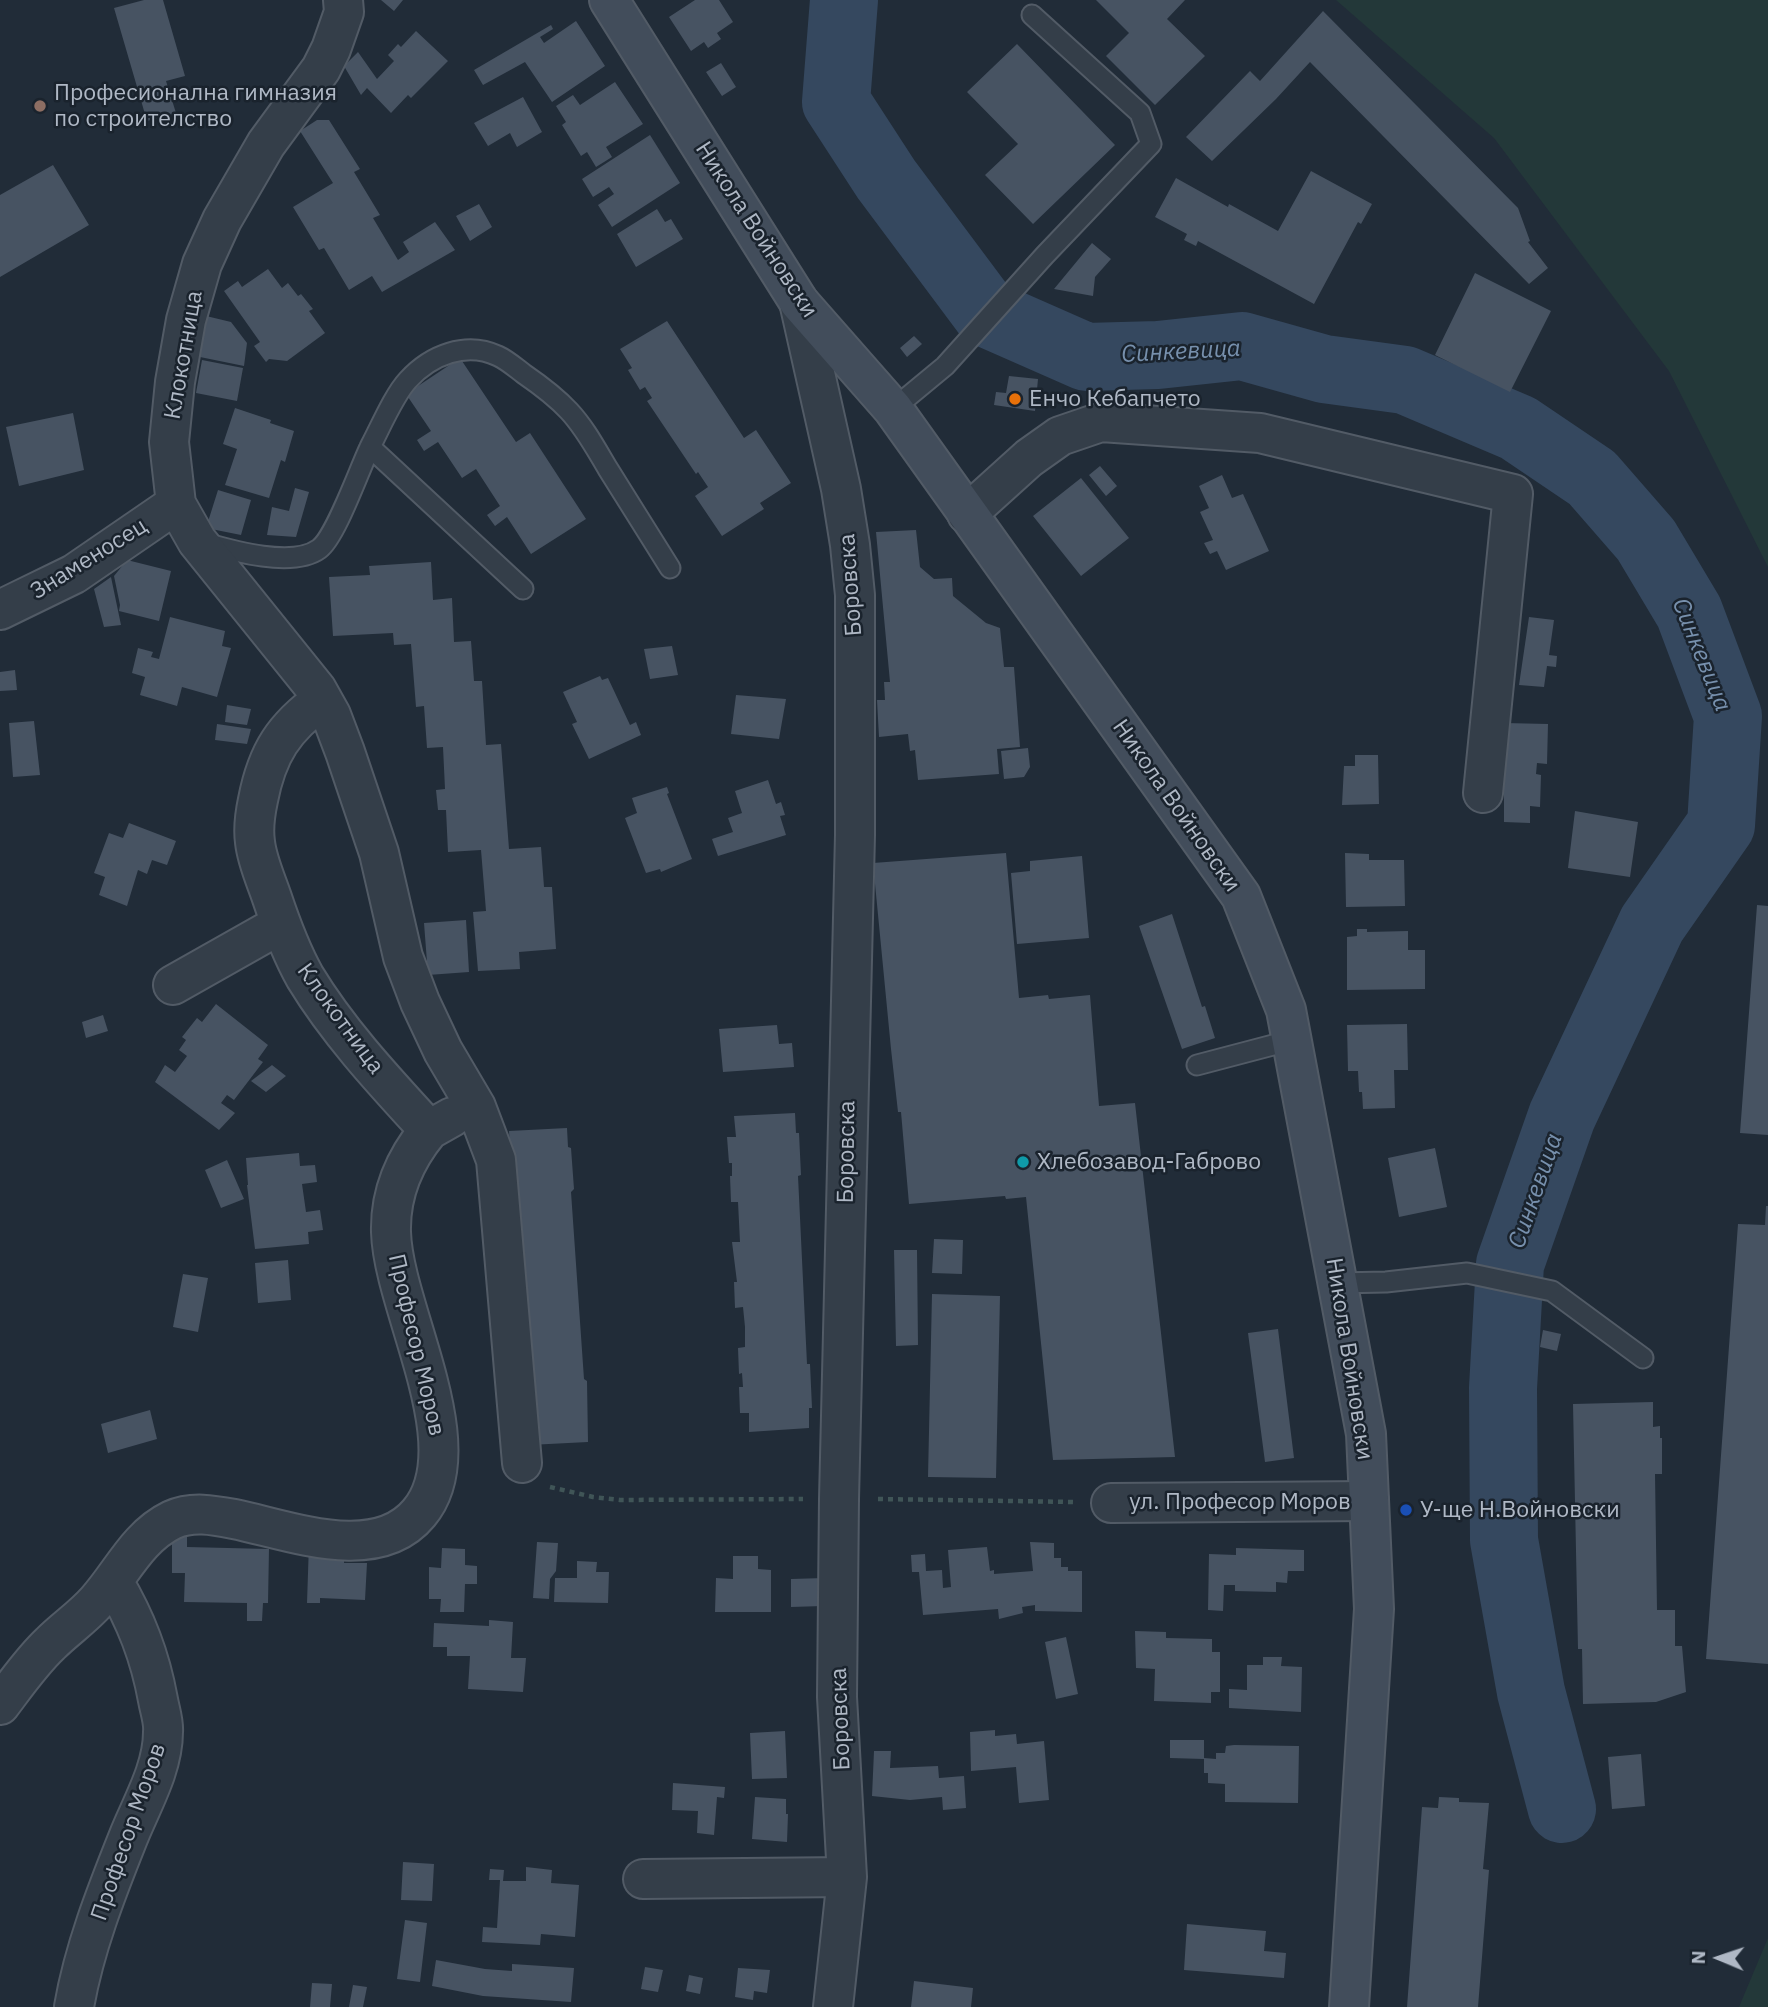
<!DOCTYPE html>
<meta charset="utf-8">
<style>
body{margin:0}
#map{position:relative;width:1768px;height:2007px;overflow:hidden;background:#212c38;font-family:"IBM Plex Sans",sans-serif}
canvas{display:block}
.north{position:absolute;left:1684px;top:1923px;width:70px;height:70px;-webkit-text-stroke:5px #1a232d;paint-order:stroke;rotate:272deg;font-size:19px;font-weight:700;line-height:28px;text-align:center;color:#afb8c5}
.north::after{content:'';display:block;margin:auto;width:24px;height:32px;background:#afb8c5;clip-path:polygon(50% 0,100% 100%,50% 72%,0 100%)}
</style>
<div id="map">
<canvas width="1768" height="2007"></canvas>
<div class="north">N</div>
</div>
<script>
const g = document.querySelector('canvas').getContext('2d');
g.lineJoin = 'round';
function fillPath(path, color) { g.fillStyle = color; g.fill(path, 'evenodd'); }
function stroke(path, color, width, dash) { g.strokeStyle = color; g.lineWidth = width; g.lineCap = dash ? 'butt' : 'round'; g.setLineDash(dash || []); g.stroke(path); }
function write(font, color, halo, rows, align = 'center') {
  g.font = font + ' "IBM Plex Sans",sans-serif'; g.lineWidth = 5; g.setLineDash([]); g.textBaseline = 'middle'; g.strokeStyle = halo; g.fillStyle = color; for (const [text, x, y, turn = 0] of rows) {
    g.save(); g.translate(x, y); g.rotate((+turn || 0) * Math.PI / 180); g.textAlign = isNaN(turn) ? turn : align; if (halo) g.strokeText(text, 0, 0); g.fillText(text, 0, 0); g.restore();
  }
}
const green = new Path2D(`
 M1336,0h432v567l-99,-196 -175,-233z
 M1768,1938v69h-29z`);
const river = new Path2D(`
 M844,0l-8,102 50,77 100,134 100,44 72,-2 84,-9 82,23 81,11 113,48 74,50 54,62 43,72 39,104 -7,109 -69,99 -90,192 -52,148 -7,124 1,152 27,152 31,117`);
const building = new Path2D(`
 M144,0h19l22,76 -19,5 10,32 -29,8 -33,-113z
 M381,0h22l-9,11z
 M695,0h24l14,22 -16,11 4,6 -13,9 -4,-6 -13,9 -22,-34z
 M1096,0h89l-18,19 38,37 -50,49 -49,-49 23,-23z
 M1323,11l195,197 12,33 -2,1 20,26 -19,16 -219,-222 -34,37 -64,62 -26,-24 64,-66 10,10z
 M576,21l29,45 -53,36 -27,-40 -42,23 -9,-15 77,-45 2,4 -13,8 4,6z
 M416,31l32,30 -37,37 -3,-3 -17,18 -24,-25 -6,7 -17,-29 14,-14 19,27 17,-18 -6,-6 10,-11 3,3z
 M1017,44l98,101 -82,79 -48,-49 33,-31 -51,-52z
 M721,63l15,24 -14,9 -16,-24z
 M615,82l28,42 -37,23 6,10 -16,10 -9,-15 -6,4 -19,-31 4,-3 -10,-16 17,-11 7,10z
 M523,97l19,35 -25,15 -7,-14 -22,13 -14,-23z
 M317,120h12l31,49 -6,3 26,43 -7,3 25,42 11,-8 -6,-10 32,-20 20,28 -73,42 -10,-16 -23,14 -25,-42 -5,2 -26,-43 40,-24 -33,-52z
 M650,135l30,48 -68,44 -14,-22 16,-11 -5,-7 -16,10 -11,-18z
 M53,165l36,60 -89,52v-82z
 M1311,171l61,33 -11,20 -3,-2 -44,82 -116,-63 -2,5 -12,-6 3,-6 -32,-17 21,-39 52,29 1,-3 49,27z
 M479,204l13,23 -22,14 -14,-25z
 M657,209l8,13 6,-3 12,20 -47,28 -19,-33z
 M1092,243l19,16 -16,18 -2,19 -39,-7z
 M268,269l14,19 6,-5 10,13 3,-2 12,15 -4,2 16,22 -38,28 -18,-2 -3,3 -12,-16 6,-4 -36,-51 14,-10 4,6z
 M1475,273l76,38 -41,81 -75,-37z
 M202,315l29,7 16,21 -3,23 -44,-9z
 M667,321l77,117 12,-8 35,53 -31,20 4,6 -42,27 -27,-40 13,-9 -10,-15 -2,2 -49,-73 5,-3 -7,-11 -5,3 -12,-20 4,-2 -12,-19z
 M914,336l8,8 -15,13 -7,-9z
 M460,358l56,84 14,-9 56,86 -55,35 -24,-37 -12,9 -8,-11 13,-9 -24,-37 -14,9 -24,-36 -14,9 -7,-11 14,-9 -25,-37z
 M202,360l41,8 -6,33 -41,-8z
 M1009,376l29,3 -3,32 -41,-6 2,-13 10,1z
 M235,408l36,12 -1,3 24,8 -9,31 -4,-2 -12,38 -44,-13 12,-36 -14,-5z
 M73,413l11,57 -65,16 -13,-59z
 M1100,466l17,20 -11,10 -17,-21z
 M1222,475l10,23 11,-4 26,57 -43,19 -9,-19 -7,3 -6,-11 9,-3 -13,-28 9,-4 -10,-22z
 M1081,478l48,60 -48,38 -48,-60z
 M295,488l14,4 -13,45 -29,-2 5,-28 17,4z
 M218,490l33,10 -10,35 -35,-7z
 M916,530l4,37 14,12 18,-1 1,18 33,27 14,5 4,39h10l6,80 -23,2 2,25 -81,6 -3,-30 -5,1 -2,-17 -29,3 -2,-37h8l-1,-18h6l-14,-150z
 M127,560l44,11 -12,50 -40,-10 1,-6 -6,-29z
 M431,562l2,38 19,-2 2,44 17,-1 3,40h8l4,64 15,-1 8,105 32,-2 3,40h8l4,62 -37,3 1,17 -42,2 -5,-59 13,-1 -5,-61 -33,2 -2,-42h-8l-2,-20 9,-1 -2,-42 -16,1 -3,-42 -8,1 -5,-63 -17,1 -1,-12 -60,3 -4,-59 41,-2 -1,-9z
 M111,577l10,48 -17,2 -10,-38z
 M170,617l55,14 -3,15 9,2 -14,49 -35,-10 -5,19 -37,-11 5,-18 -13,-4 6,-25 15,4 -2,5 8,2z
 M1529,617l25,3 -5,35 8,1 -1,11 -9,-1 -3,21 -25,-2z
 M672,646l6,29 -28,4 -6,-30z
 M15,670l2,20 -17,1v-19z
 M600,676l2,4 6,-2 22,47 6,-3 5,13 -52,24 -17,-35 5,-2 -14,-30z
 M736,695l50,4 -7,40 -48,-5z
 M227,705l24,4 -4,16 -22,-3z
 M34,721l6,54 -27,2 -4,-54z
 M1504,723l44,1 -1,40 -10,-1 -1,11 5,1 -1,32 -10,-1v17l-26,-1z
 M217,724l34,5 -4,15 -32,-4z
 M1028,748l2,19 -6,10 -20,2 -3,-28z
 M1355,755h23l1,49 -37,1 2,-39h11z
 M768,780l8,24 5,-2 4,13 -5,1 6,19 -68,21 -6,-17 21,-7 -5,-14 14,-5 -7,-22z
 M667,787l2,6 -2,1 25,65 -31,13 -1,-3 -14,4 -21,-55 12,-5 -5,-15z
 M1575,811l63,11 -8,55 -62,-9z
 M129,823l47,18 -9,24 -15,-5 -5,14 -9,-4 -11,36 -28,-11 6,-18 -11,-4 15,-40 14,5z
 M1006,853l13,145 29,-3 1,4 41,-4 9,111 36,-3 40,354 -122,3 -27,-263 -20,2 -1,-3 -96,8 -8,-92h-3l-7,-63 -18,-186z
 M1345,853l24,1v6h35l1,46 -59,1z
 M1082,856l7,82 -72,6 -6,-71 19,-2v-10z
 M1757,905l11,1v229l-28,-2z
 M1172,914l30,93 3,-1 10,32 -33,11 -43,-123z
 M466,920l3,52 -41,3 -4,-52z
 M1357,929h10v3l41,-1v19h17v39l-78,1v-53l10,-1z
 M216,1004l52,41 -10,14 5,3 -29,38 -7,-5 -6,8 14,10 -16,17 -64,-48 10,-17 10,7 12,-16 -8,-6 7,-10 -4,-3 15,-19 5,4z
 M103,1015l5,16 -22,7 -4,-16z
 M1407,1024l1,46h-14l1,38 -32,1 -1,-17h-3l-1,-21h-10l-1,-46z
 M777,1025l2,19 13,-1 2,24 -71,5 -4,-43z
 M272,1065l14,11 -20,16 -15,-11z
 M795,1113l1,20h3l2,42 -3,1 9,188h3l2,44h-3v20l-60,4v-19h-9l-1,-26h4l-1,-14 -3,1 -1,-26 7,-1v-20l-2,-20 -8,1 -1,-26h3l-5,-40h8l-2,-40h-7l-1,-26h2v-13h-3l-2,-26h9l-2,-21z
 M567,1128l1,19 3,1 3,41 -3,3 13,187 3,2 1,61 -59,3 -20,-314z
 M1435,1148l12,59 -48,10 -11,-59z
 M299,1153l1,13 15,-1 2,17 -15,2 4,28 14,-2 3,20 -15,2 1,12 -54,5 -8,-64h1l-2,-27z
 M227,1160l17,39 -23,9 -16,-38z
 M1766,1206h2v458l-62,-5 32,-435 27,1z
 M934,1239l29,1 -1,34 -30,-1z
 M894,1250h23l1,95 -22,1z
 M288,1260l3,40 -33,3 -3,-40z
 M183,1274l25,4 -10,54 -25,-5z
 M932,1294l68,2 -4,182 -68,-1z
 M1278,1329l16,129 -29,4 -17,-129z
 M1543,1330l18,4 -4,17 -17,-4z
 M1653,1402v25l7,-1v12h2v36h-7l2,136h18v36h7l4,46 -30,10 -73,2 -1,-55h-4l-5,-245z
 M150,1410l7,29 -49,14 -7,-29z
 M172,1533h15v14l82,2 -1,54h-5l-1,18h-15v-18l-63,-1 1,-29h-13z
 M537,1542l21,1 -2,28 -6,8 -1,20 -16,-1z
 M1030,1542l24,1v15h7v9h7v4h14v41l-47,-1v-6l-13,2 1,6 -24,6 -1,-10 -75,6 -4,-43h-7l-1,-17 14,-1 1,17 16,-1 1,18 8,-1 -3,-37 39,-3 3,24 4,-1v4l39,-3z
 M309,1543l35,8v12h23l-2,37 -45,-2v5h-13z
 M442,1548l23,1v16l12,1v18h-12l-1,28h-24l1,-13h-12v-32l12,1z
 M1236,1548l68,2v21h-16l-1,12 -11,-1v10l-41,-1v-6h-11l-1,26 -15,-1 1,-56 27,1z
 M733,1556h25v13l13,1v42h-56l1,-34 17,1z
 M577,1561l20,1 -1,10h13l-1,31 -54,-1 1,-24h22z
 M824,1578l-1,28 -32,1v-28z
 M489,1620l24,2 -2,36h15l-3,34 -55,-3 2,-33h-23v-9h-14l1,-24 55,3z
 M1135,1631l31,1v6l46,1v13h8v40h-9v11l-57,-2 1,-32 -19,-1z
 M1066,1637l12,57 -22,5 -11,-57z
 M1263,1657h19l-1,9 21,1 -1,45 -72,-4v-19l18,1v-25h16z
 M995,1730v6l21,-2 1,10 27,-3 5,59 -30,3 -3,-36 -45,4 -1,-39z
 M785,1731l2,47 -35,1 -2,-46z
 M1170,1740h34v18l12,1v-6h9l1,-7 8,-1 65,1 -1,57 -73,-1v-18l-17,-1v-10h-4v-14l-34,-1z
 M874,1751h17l-1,17 48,-2 1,12 25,-2 2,32 -23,2 -1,-13 -32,3 -38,-4z
 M1641,1754l4,52 -33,3 -4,-52z
 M673,1783l52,4 -1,11 -7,-1 -3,38 -17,-2 1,-22 -26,-1z
 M755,1797l31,2v15h2l-1,28 -35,-3z
 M1439,1797l20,1v4l30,1 -6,66 6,1 -11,137h-71l15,-200 16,1z
 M403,1862l31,2 -2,37 -31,-1z
 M526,1867l26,3 -1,13 28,2 -4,52 -34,-3 -1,11 -58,-3 1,-15 14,1 3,-48h-11l1,-11 14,1 -1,11h23z
 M405,1920l22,3 -7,59 -23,-3z
 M1187,1924l79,7 -2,20 22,2 -2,25 -100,-8z
 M436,1960l49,9 27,2v-7l62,4 -3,34 -88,-6 -51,-10z
 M645,1967l18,3 -5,22 -17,-3z
 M738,1968l32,2 -3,23 -13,-2 -1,9 -18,-3z
 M689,1975l14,3 -3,16 -14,-3z
 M914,1981l59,7 -2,19h-60z
 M312,1983l20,1 -2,23h-20z
 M353,1985l14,2 -4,20h-14z`);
const path = new Path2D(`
 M550,1487l43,10 27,3 183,-1
 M878,1499l198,3`);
const lane = new Path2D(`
 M893,409l52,-43 100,-111 106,-111 -11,-31 -108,-98
 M370,447l153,142
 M205,543c28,8 88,25 114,6 17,-12 41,-82 52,-104 10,-19 23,-50 37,-65 23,-25 58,-39 90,-24 9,4 18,12 26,18 16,11 32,23 45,37 16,17 27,38 39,58 21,33 41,66 62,99
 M1197,1065l95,-25
 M1337,1283l49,-1 81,-9 85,18 91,67`);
const street = new Path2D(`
 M343,0l1,12 -13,37 -10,20 -55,75 -44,76 -20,44 -16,56 -11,62 -6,60 7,62 21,37 120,149 14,25 14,37 34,101 24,104 17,45 23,49 33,56 20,53 26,303
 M799,302l42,187 9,56 5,50v240l-16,664 -2,198 10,180 -14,130
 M967,514l62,-56 31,-22 41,-14 159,11 253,61 -30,299
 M0,610l74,-36 102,-70
 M322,700c-38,27 -55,53 -64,100 -3,14 -5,28 -3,42 2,19 11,38 17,56 9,27 19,54 33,79 34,56 80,105 124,153l23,-13
 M173,985l108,-61
 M1111,1503l258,-2
 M0,1705c16,-21 31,-43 50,-61 15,-15 33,-27 47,-43 25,-28 40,-64 75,-81 20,-9 41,-5 62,-1 55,11 142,46 185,-6 56,-66 -26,-204 -28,-281 -1,-38 14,-73 38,-102
 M643,1879l204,-2
 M74,2007c10,-58 32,-114 54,-169 13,-33 35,-69 35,-106 1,-10 -3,-21 -5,-32 -8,-44 -22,-80 -45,-119`);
const secondary = new Path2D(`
 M609,0l190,302 94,107 348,487 45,114 80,424 8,175 -25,398`);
const markers = [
 [40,106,7,"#8d6e63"],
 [1015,399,7,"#e8710a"],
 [1023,1162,7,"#0f9aa8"],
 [1406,1510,7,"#1a4fb4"]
];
const poiNames = [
 ["Професионална гимназия",54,93],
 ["по строителство",54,119],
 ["Енчо Кебапчето",1029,399],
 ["Хлебозавод-Габрово",1037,1162],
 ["У-ще Н.Войновски",1420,1510]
];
const streetNames = [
 ["Никола Войновски",756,230,57],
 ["Клокотница",184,355,-80],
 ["Знаменосец",89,559,-32],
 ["Боровска",851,585,-94],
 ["Никола Войновски",1176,806,55],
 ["Клокотница",340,1019,54],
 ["Боровска",847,1152,-89],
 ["Професор Моров",416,1345,77],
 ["Никола Войновски",1349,1359,81],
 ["ул. Професор Моров",1240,1502],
 ["Боровска",841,1719,-92],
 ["Професор Моров",129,1832,-71]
];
const waterNames = [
 ["Синкевица",1181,352,-3],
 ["Синкевица",1701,655,68],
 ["Синкевица",1536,1191,-71]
];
fillPath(green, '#233839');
stroke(river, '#35485f', 68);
fillPath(building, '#475362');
stroke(lane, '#525b66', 23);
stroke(street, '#525b66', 42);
stroke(secondary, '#525b66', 42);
stroke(path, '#405557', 4.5, [5, 5]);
stroke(lane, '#343e49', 19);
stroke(street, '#343e49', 38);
stroke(secondary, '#424d5b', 38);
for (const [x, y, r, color] of markers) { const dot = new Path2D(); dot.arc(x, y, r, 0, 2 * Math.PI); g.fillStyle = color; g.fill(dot); stroke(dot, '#1a232d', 2.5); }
write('23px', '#afb8c5', '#1a232d', poiNames, 'left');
write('23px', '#afb8c5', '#1a232d', streetNames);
write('italic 24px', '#7790ad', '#1a232d', waterNames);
</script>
